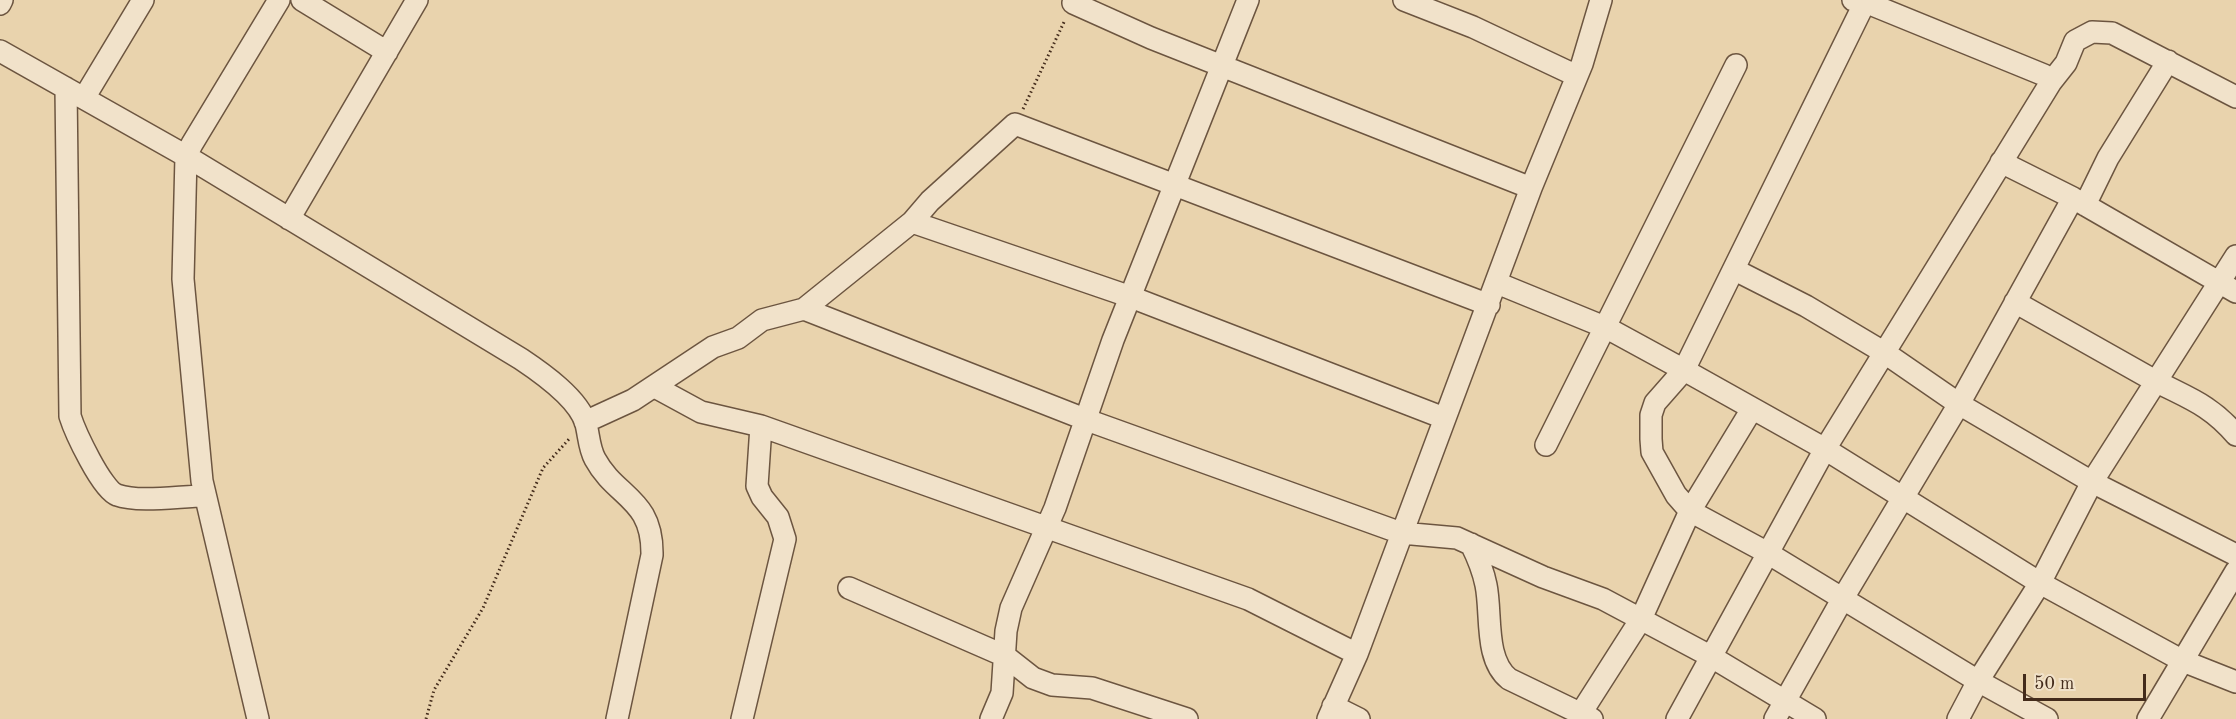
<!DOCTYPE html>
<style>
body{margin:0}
#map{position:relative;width:2236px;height:719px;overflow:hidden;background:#e9d3ad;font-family:"Old Standard TT",serif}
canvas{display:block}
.scale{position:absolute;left:2023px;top:674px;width:123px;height:27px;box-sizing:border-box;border:3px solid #432b1b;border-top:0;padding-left:8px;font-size:18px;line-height:21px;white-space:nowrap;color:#432b1b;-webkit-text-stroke:4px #f1e2ca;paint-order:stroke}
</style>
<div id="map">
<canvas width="2236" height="719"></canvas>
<div class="scale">50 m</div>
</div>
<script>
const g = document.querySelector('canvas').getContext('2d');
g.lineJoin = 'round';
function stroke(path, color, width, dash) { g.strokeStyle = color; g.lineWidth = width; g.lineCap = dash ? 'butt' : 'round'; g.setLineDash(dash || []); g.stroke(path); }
const path = new Path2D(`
 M1023,109l42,-89
 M426,719l8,-29 49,-82 60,-140 27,-30`);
const minor = new Path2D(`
 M302,0l85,52
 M1074,0l-1,3 78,35 380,150
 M1404,0l69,27 104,49
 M1853,0l12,2 179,73 7,7
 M1865,2l-181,368 -29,33 -4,12v24l1,13 24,43 14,16 76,41 212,129 69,38
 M0,4l2,-4
 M0,51l186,105 335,203c21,14 58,40 65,65 3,12 3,24 9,35 21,39 58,39 57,96l-35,164
 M66,88l4,328c5,16 32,74 47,79 22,8 64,1 88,1
 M84,98l59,-98
 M2001,162l72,36 163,94
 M2085,205l23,-47 60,-97
 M289,219l128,-219
 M912,222l219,75 313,121
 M1735,270l71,36 79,47 74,51 133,78 144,73
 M1497,283l110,45 77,42 141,79 215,134 143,78 53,21
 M2015,302c45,25 89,50 133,75 36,20 60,25 88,58
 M804,309l283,111 314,113 56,5 86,39 60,22 107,57 105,63
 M655,387l46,25 60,14 487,173 109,55
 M585,422l48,-22 80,-53 25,-9 24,-18 42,-11 108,-87 18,-21 85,-77 474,181
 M1546,445l190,-380
 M1471,544c7,14 12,26 15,41 6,29 -2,74 23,94l83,40
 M849,588l156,68 28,22 19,7 40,3 95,31
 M1333,706l26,13
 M1581,713l60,-94 49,-108 62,-102
 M258,719l-56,-238 -19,-202 3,-123 6,-12 87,-144
 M742,719l43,-180 -7,-22 -16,-20 -5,-11 4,-60
 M991,719l11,-26 4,-62 5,-23 44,-100 58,-168 135,-340
 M1328,719l29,-65 174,-466 51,-124 19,-64
 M1677,719l148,-270 226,-367 15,-19 9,-22 17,-9 20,1 124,64
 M1775,719l68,-121 116,-194 114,-206
 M1958,719l20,-38 62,-98 52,-101 144,-226
 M2148,719l88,-148`);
stroke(minor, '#6c5540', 24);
stroke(path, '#432b1b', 3, [1.5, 3]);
stroke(minor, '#f1e2ca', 21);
</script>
